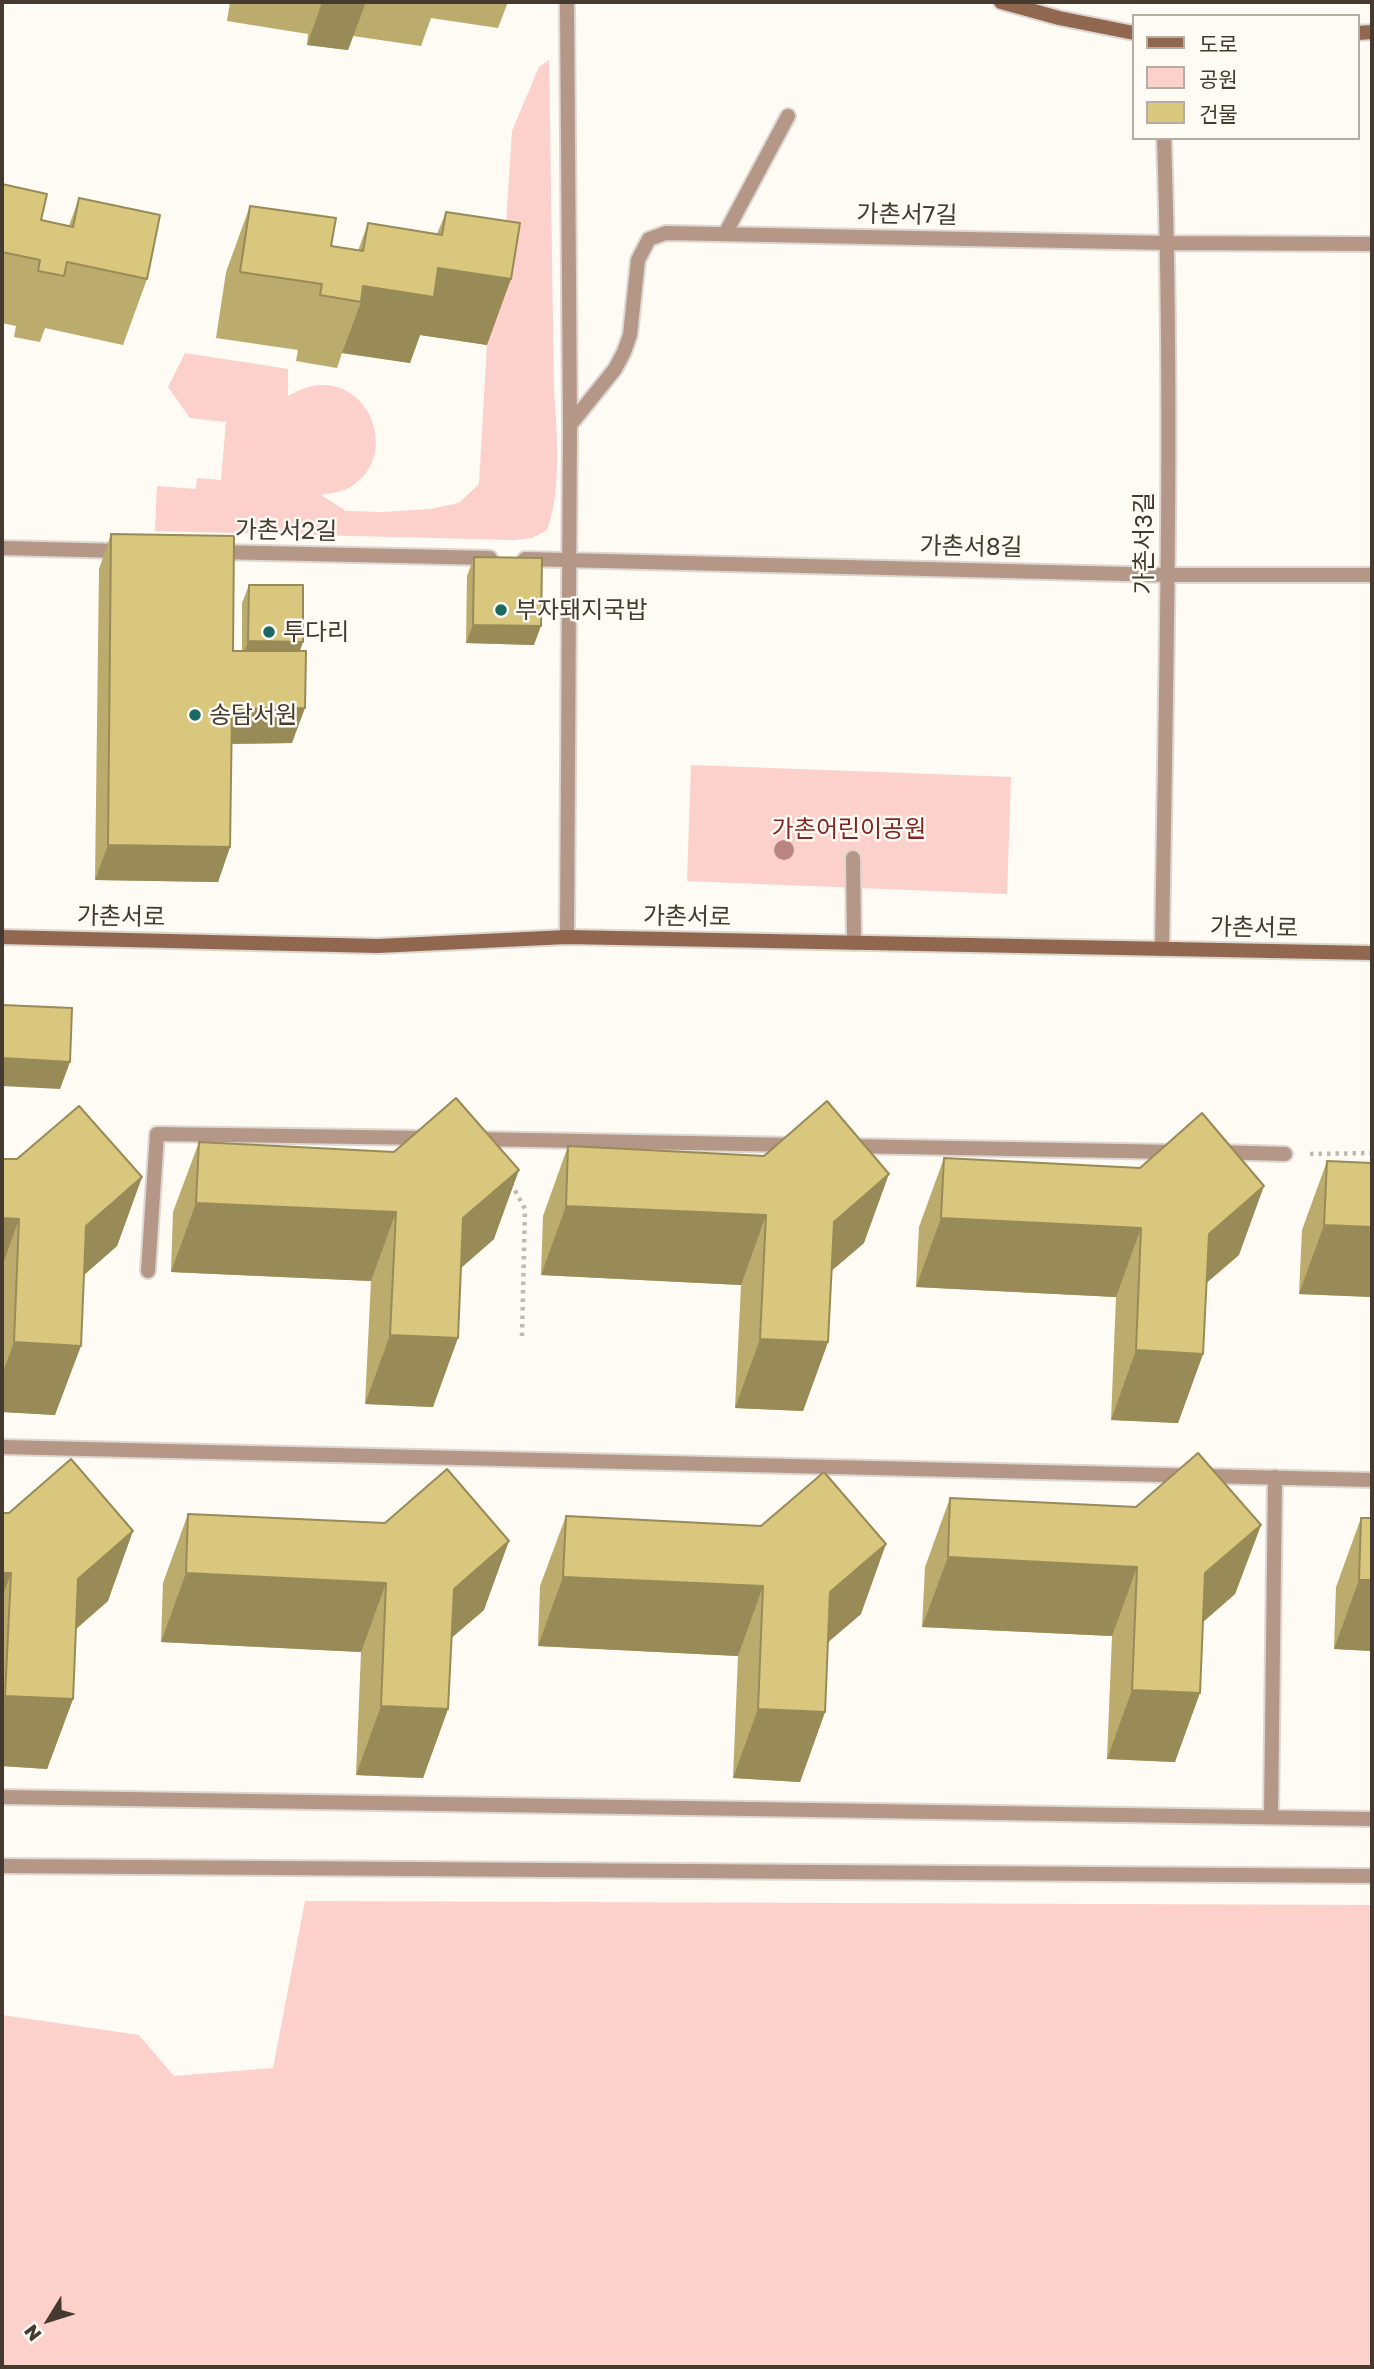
<!DOCTYPE html>
<meta charset="utf-8">
<style>
body{margin:0}
#map{position:relative;width:1374px;height:2369px;overflow:hidden;background:#fefaf4;font-family:"Golos Text","Noto Sans KR",sans-serif}
canvas{display:block}
.frame{position:absolute;inset:0;border:4px solid #443a2f;pointer-events:none}
.legend{position:absolute;left:1132px;top:14px;width:228px;height:126px;box-sizing:border-box;background:#fefaf4;border:2px solid #b4ada5;margin:0;padding:9px 12px;list-style:none;font-size:21px;color:#443a2f}
.legend li{display:flex;align-items:center;gap:14px;height:35px}
.legend b{width:35px;border:2px solid #b4ada5}
.north{position:absolute;left:14px;top:2285px;width:70px;height:70px;-webkit-text-stroke:5px #fefaf4;paint-order:stroke;rotate:232deg;font-size:19px;font-weight:700;line-height:28px;text-align:center;color:#443a2f}
.north::after{content:'';display:block;margin:auto;width:24px;height:32px;background:#443a2f;clip-path:polygon(50% 0,100% 100%,50% 72%,0 100%)}
</style>
<div id="map">
<canvas width="1374" height="2369"></canvas>
<div class="frame"></div>
<ul class="legend">
<li><b style="height:9px;background:#926750"></b>도로</li>
<li><b style="height:19px;background:#fcd0cb"></b>공원</li>
<li><b style="height:19px;background:#d9c77d"></b>건물</li>
</ul>
<div class="north">N</div>
</div>
<script>
const g = document.querySelector('canvas').getContext('2d');
g.lineJoin = 'round';
function fillPath(path, color) { g.fillStyle = color; g.fill(path, 'evenodd'); }
function stroke(path, color, width, dash) { g.strokeStyle = color; g.lineWidth = width; g.lineCap = dash ? 'butt' : 'round'; g.setLineDash(dash || []); g.stroke(path); }
function write(font, color, halo, rows, align = 'center') {
  g.font = font + ' "Golos Text","Noto Sans KR",sans-serif'; g.lineWidth = 5; g.setLineDash([]); g.textBaseline = 'middle'; g.strokeStyle = halo; g.fillStyle = color; for (const [text, x, y, turn = 0] of rows) {
    g.save(); g.translate(x, y); g.rotate((+turn || 0) * Math.PI / 180); g.textAlign = isNaN(turn) ? turn : align; if (halo) g.strokeText(text, 0, 0); g.fillText(text, 0, 0); g.restore();
  }
}
const green = new Path2D(`
 M549,60l5,330c3,44 8,100 -7,140l-15,8 -19,2 -358,-9 2,-45 39,3 1,-11 24,2 5,-58 -36,-4 -22,-31 17,-34 103,16v27c11,-6 23,-12 36,-11 51,2 72,73 28,101 -9,6 -20,7 -31,9l25,16 36,1 48,-3 29,-6 20,-19 8,-139 9,-56 6,-2 10,-156 27,-64z
 M691,765l320,12 -4,117 -320,-13z
 M305,1901l1067,4v462h-1370v-352l137,20 35,41 99,-8z`);
const path = new Path2D(`
 M1310,1154l62,-1
 M511,1183l14,26 -3,127`);
const lane = new Path2D(`
 M725,234l63,-118
 M853,858l1,85
 M476,1139l319,6
 M847,1146l329,6
 M1217,1152l68,2
 M148,1271l9,-137 270,4
 M2,1447l1370,33
 M2,1797l1370,22
 M1271,1817l4,-340`);
const street = new Path2D(`
 M570,425l45,-56 9,-17 6,-17 8,-75 11,-21 17,-6 501,10 205,1
 M2,548l121,3
 M217,552l273,6
 M525,559l642,16h205
 M567,937l3,-512 -3,-423
 M1162,949c4,-270 11,-541 2,-811
 M2,1866l1370,10`);
const secondary = new Path2D(`
 M1001,2l58,16 75,15
 M1358,33l14,-1
 M2,937l376,9 189,-9 805,16`);
const trees = [
 [784,850]
];
const wall = new Path2D(`
 M230,2h278l-10,26 -67,-10 -10,28 -68,-10 -5,14 -41,-5 1,-11 -81,-13z
 M2,184l39,36 28,6 10,-28 68,81 -24,66 -78,-17 -5,14 -26,-5 2,-11 -14,-3z
 M250,206l81,40 27,5 10,-28 69,11 9,-22 41,133 -67,-10 -10,28 -68,-10 -5,15 -41,-7 2,-11 -82,-12 10,-66z
 M111,534l122,117h9v-48l7,-18 54,57 -3,9 -8,92 -60,1 -2,103 -12,35 -123,-2 4,-311z
 M474,557l60,88 -68,-2 1,-67z
 M199,1142l295,97 -33,29 -28,139 -68,-3 6,-123 -200,-9 2,-60z
 M568,1146l296,97 -33,28 -3,71 -25,69 -68,-3 6,-123 -200,-10 2,-59z
 M944,1158l295,97 -33,28 -3,71 -25,69 -67,-3 5,-123 -200,-10 3,-60z
 M2,1159l140,18 -25,69 -33,29 -29,140 -53,-3z
 M1327,1161l45,2v134l-73,-3 3,-64z
 M950,1498l311,27 -26,69 -32,28 -28,140 -68,-3 5,-123 -190,-9 3,-60z
 M2,1513l106,88 -32,28 -3,70 -26,70 -45,-3z
 M188,1514l197,9 99,87 -33,28 -3,71 -25,69 -67,-3 5,-123 -200,-10 2,-59z
 M566,1516l295,98 -33,28 -3,70 -25,70 -67,-4 5,-122 -200,-10 2,-60z
 M1361,1518h11v133l-38,-2 2,-62z`);
const shadedWall = new Path2D(`
 M322,2h44l-18,48 -41,-5z
 M438,268l73,11 -24,66 -67,-10 -10,28 -68,-10 19,-51 2,-16z
 M473,625l68,1 -7,19 -68,-2z
 M248,641l55,1 -7,18 -54,-1z
 M305,708l-13,35 -73,1 13,-35z
 M108,845l122,2 -12,35 -123,-2z
 M2,1058l68,4 -10,27 -58,-3z
 M519,1170l-25,69 -56,49 25,-70z
 M889,1174l-25,69 -56,48 26,-69z
 M142,1177l-25,69 -56,49 25,-69z
 M1264,1186l-25,69 -56,48 26,-69z
 M196,1203l200,9 -25,69 -200,-9z
 M566,1206l200,9 -25,70 -200,-10z
 M2,1218l17,1 -17,48z
 M941,1218l200,10 -25,69 -200,-10z
 M1324,1225l48,2v70l-73,-3z
 M390,1335l68,3 -25,69 -68,-3z
 M760,1339l68,3 -25,69 -68,-3z
 M14,1342l67,4 -26,69 -53,-3v-37z
 M1136,1350l67,4 -25,69 -67,-3z
 M1261,1525l-26,69 -55,48 25,-69z
 M133,1531l-25,70 -55,48 25,-70z
 M509,1541l-25,69 -56,48 26,-69z
 M886,1544l-25,70 -56,48 25,-70z
 M948,1557l189,10 -25,69 -190,-9z
 M2,1573h9l-9,25z
 M186,1573l200,10 -25,69 -200,-10z
 M563,1577l200,9 -25,70 -200,-10z
 M1359,1580h13v71l-38,-2z
 M1132,1690l68,3 -25,69 -68,-3z
 M5,1696l68,3 -26,70 -45,-3v-60z
 M381,1706l67,3 -25,69 -67,-3z
 M758,1709l67,3 -25,70 -67,-4z`);
const building = new Path2D(`
 M2,184l45,10 -6,26 32,7 6,-29 81,17 -13,64 -80,-17 -3,14 -26,-5 2,-11 -38,-8z
 M250,206l86,12 -5,28 32,5 5,-28 74,12 4,-23 74,11 -9,56 -73,-11 -4,29 -71,-11 -2,16 -41,-7 2,-11 -82,-12z
 M111,534l123,2 -1,115h73l-1,57 -73,1 -2,138 -122,-2z
 M474,557l68,1 -1,68 -68,-1z
 M249,585h54v57l-55,-1z
 M2,1005l70,3 -2,54 -68,-4z
 M456,1098l63,72 -56,48 -5,120 -68,-3 6,-123 -200,-9 3,-61 195,10z
 M827,1101l62,73 -55,48 -6,120 -68,-3 6,-124 -200,-9 2,-60 196,10z
 M79,1106l63,71 -56,49 -5,120 -67,-4 5,-123 -17,-1v-59h15z
 M1202,1113l62,73 -55,48 -6,120 -67,-4 5,-122 -200,-10 3,-60 196,10z
 M1327,1161l45,2v64l-48,-2z
 M1198,1453l63,72 -56,48 -5,120 -68,-3 5,-123 -189,-10 2,-59 186,9z
 M71,1459l62,72 -55,48 -5,120 -68,-3 6,-123h-9v-60h7z
 M447,1469l62,72 -55,48 -6,120 -67,-3 5,-123 -200,-10 2,-59 197,9z
 M824,1472l62,72 -56,48 -5,120 -67,-3 5,-123 -200,-9 3,-61 195,10z
 M1361,1518h11v62h-13z`);
const markers = [
 [501,610,7,"#1c6862"],
 [269,632,7,"#1c6862"],
 [195,715,7,"#1c6862"]
];
const streetNames = [
 ["가촌서7길",907,215,1],
 ["가촌서2길",286,531,1],
 ["가촌서3길",1144,543,-90],
 ["가촌서8길",971,547,1],
 ["가촌서로",121,917,1],
 ["가촌서로",687,917,1],
 ["가촌서로",1254,928,1]
];
const poiNames = [
 ["부자돼지국밥",515,610],
 ["투다리",283,632],
 ["송담서원",209,715]
];
const parkNames = [
 ["가촌어린이공원",849,829]
];
fillPath(green, '#fcd0cb');
stroke(lane, '#ddd7d1', 18);
stroke(street, '#ddd7d1', 18);
stroke(secondary, '#ddd7d1', 18);
stroke(path, '#bfb9b1', 4.5, [3.5, 5]);
stroke(lane, '#b59787', 14);
stroke(street, '#b59787', 14);
stroke(secondary, '#926750', 14);
g.fillStyle = '#b98581';
for (const [x, y] of trees) { g.beginPath(); g.arc(x, y, 10, 0, 2 * Math.PI); g.fill(); }
fillPath(wall, '#bbab6c');
fillPath(shadedWall, '#988b58');
fillPath(building, '#d9c77d');
stroke(building, '#988b58', 2);
for (const [x, y, r, color] of markers) { const dot = new Path2D(); dot.arc(x, y, r, 0, 2 * Math.PI); g.fillStyle = color; g.fill(dot); stroke(dot, '#fefaf4', 2.5); }
write('24px', '#443a2f', '#fefaf4', streetNames);
write('24px', '#443a2f', '#fefaf4', poiNames, 'left');
write('24px', '#812623', '#fefaf4', parkNames);
</script>
